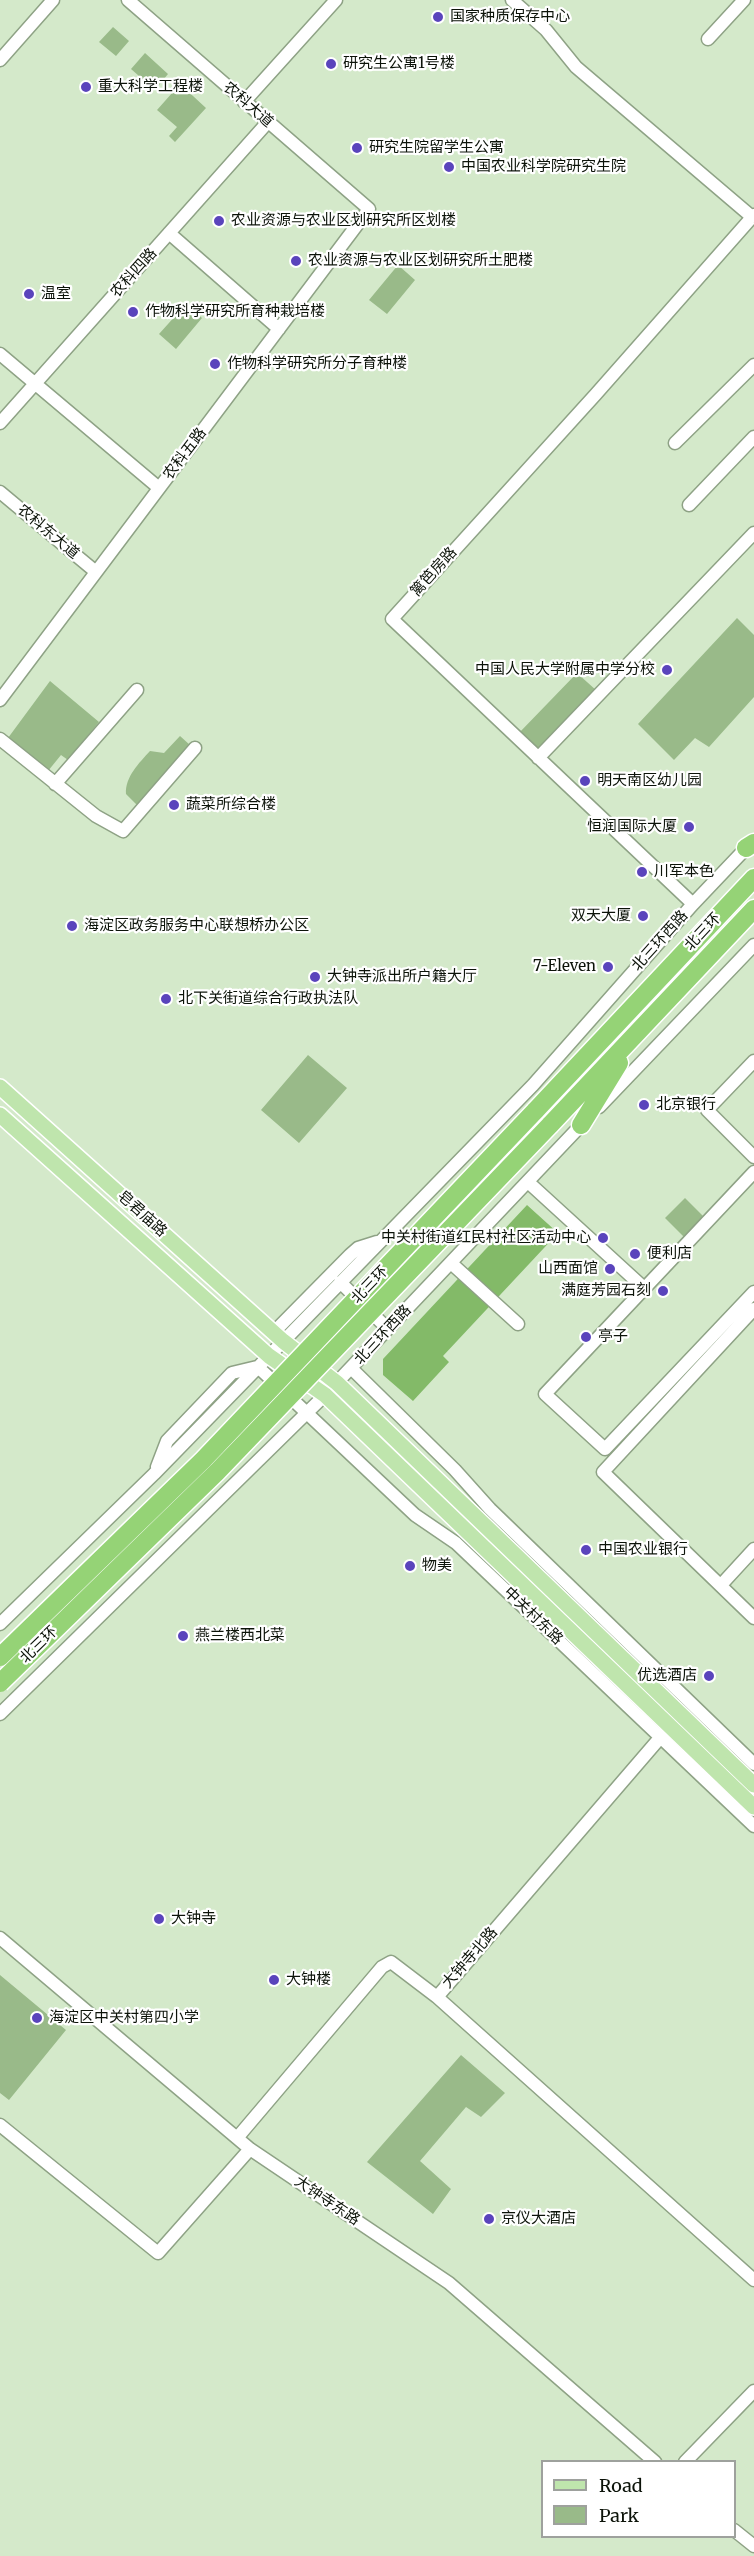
<!DOCTYPE html>
<meta charset="utf-8">
<style>
body{margin:0}
#map{position:relative;width:754px;height:2556px;overflow:hidden;background:#d4e9ca;font-family:Merriweather,serif}
canvas{display:block}
.legend{position:absolute;left:541px;top:2460px;width:195px;height:78px;box-sizing:border-box;background:#fff;border:2px solid #9ea19d;margin:0;padding:8px 10px;list-style:none;font-size:18px;color:#0c1309}
.legend li{display:flex;align-items:center;gap:12px;height:30px}
.legend b{width:30px;border:2px solid #9ea19d}
</style>
<div id="map">
<canvas width="754" height="2556"></canvas>
<ul class="legend">
<li><b style="height:8px;background:#bfe5ad"></b>Road</li>
<li><b style="height:16px;background:#99ba89"></b>Park</li>
</ul>
</div>
<script>
const g = document.querySelector('canvas').getContext('2d');
g.lineJoin = 'round';
function fillPath(path, color) { g.fillStyle = color; g.fill(path, 'evenodd'); }
function stroke(path, color, width, dash) { g.strokeStyle = color; g.lineWidth = width; g.lineCap = dash ? 'butt' : 'round'; g.setLineDash(dash || []); g.stroke(path); }
function write(font, color, halo, rows, align = 'center') {
  g.font = font + ' Merriweather,"Noto Sans SC",serif'; g.lineWidth = 4.5; g.setLineDash([]); g.textBaseline = 'middle'; g.strokeStyle = halo; g.fillStyle = color; for (const [text, x, y, turn = 0] of rows) {
    g.save(); g.translate(x, y); g.rotate((+turn || 0) * Math.PI / 180); g.textAlign = isNaN(turn) ? turn : align; if (halo) g.strokeText(text, 0, 0); g.fillText(text, 0, 0); g.restore();
  }
}
const green = new Path2D(`
 M113,27l16,14 -13,15 -17,-14z
 M145,53l23,21 -13,16 -24,-21z
 M180,84l26,24 -31,34 -6,-6 8,-9 -20,-17z
 M398,265l17,15 -28,34 -18,-14z
 M186,304l16,14 -26,31 -17,-15z
 M737,618l17,17v62l-45,50 -14,-9 -21,22 -36,-36z
 M577,673l20,18 -59,62 -20,-19z
 M50,681l49,41 -31,38 -7,-5 -13,16 -40,-33z
 M180,736l10,9 -52,61 -12,-12c-1,-17 13,-31 24,-43l14,2z
 M308,1055l39,33 -48,55 -38,-33z
 M685,1198l20,20 -20,20 -20,-20z
 M0,1975l66,55 -57,70 -9,-7z
 M461,2055l44,38 -24,24 -15,-10 -46,54 31,28 -18,25 -66,-52z`);
const forest = new Path2D(`
 M527,1205l31,28 -115,123 6,6 -36,39 -30,-26v-16z`);
const minor = new Path2D(`
 M512,0l34,30 30,37 176,150
 M708,39l36,-39
 M0,60l53,-60
 M244,102l92,-102
 M169,233l110,96
 M0,354l159,134
 M0,423l267,-300
 M675,443l79,-78
 M0,492l96,80
 M689,505l65,-68
 M0,700l369,-491 -241,-209
 M0,739l96,77 27,15 72,-83
 M538,758l216,-225
 M55,784l82,-94
 M693,904l-301,-285 204,-225 158,-179
 M754,1061l-47,49 47,47
 M599,1107l155,-162
 M754,1172l-209,222 60,55 149,-157
 M528,1182l116,106
 M451,1263l67,61
 M340,1282l48,47
 M754,1309l-151,163 151,146
 M274,1332l76,-77 8,-7 19,-6
 M258,1367l157,148 41,28 298,283
 M351,1368l104,102 35,39 264,255
 M157,1467l10,-26 65,-68 25,-6
 M721,1585l33,-36
 M0,1624l154,-150 379,-389 160,-181 58,-61
 M0,1714l325,-319 260,-274
 M0,1938l250,211 199,134 206,179
 M437,1997l228,-265
 M0,2125l158,128 92,-104
 M237,2138l145,-171 9,-5 46,35 317,283
 M685,2462l69,-71
 M734,2530l20,16`);
const major = new Path2D(`
 M0,1087l283,254 54,42 417,402
 M0,1115l269,241 56,39 429,412`);
const highway = new Path2D(`
 M746,848l8,-5
 M535,1111l219,-233
 M550,1125l204,-216
 M581,1125l38,-62`);
const highwayBridge = new Path2D(`
 M0,1657l203,-197 332,-349
 M0,1683l217,-211 333,-347`);
const markers = [
 [438,17,6,"#5a44bc"],
 [331,64,6,"#5a44bc"],
 [86,87,6,"#5a44bc"],
 [357,148,6,"#5a44bc"],
 [449,167,6,"#5a44bc"],
 [219,221,6,"#5a44bc"],
 [296,261,6,"#5a44bc"],
 [29,294,6,"#5a44bc"],
 [133,312,6,"#5a44bc"],
 [215,364,6,"#5a44bc"],
 [667,670,6,"#5a44bc"],
 [585,781,6,"#5a44bc"],
 [174,805,6,"#5a44bc"],
 [689,827,6,"#5a44bc"],
 [642,872,6,"#5a44bc"],
 [643,916,6,"#5a44bc"],
 [72,926,6,"#5a44bc"],
 [608,967,6,"#5a44bc"],
 [315,977,6,"#5a44bc"],
 [166,999,6,"#5a44bc"],
 [644,1105,6,"#5a44bc"],
 [603,1238,6,"#5a44bc"],
 [635,1254,6,"#5a44bc"],
 [610,1269,6,"#5a44bc"],
 [663,1291,6,"#5a44bc"],
 [586,1337,6,"#5a44bc"],
 [586,1550,6,"#5a44bc"],
 [410,1566,6,"#5a44bc"],
 [183,1636,6,"#5a44bc"],
 [709,1676,6,"#5a44bc"],
 [159,1919,6,"#5a44bc"],
 [274,1980,6,"#5a44bc"],
 [37,2018,6,"#5a44bc"],
 [489,2219,6,"#5a44bc"]
];
const poiNames = [
 ["国家种质保存中心",450,17],
 ["研究生公寓1号楼",343,64],
 ["重大科学工程楼",98,87],
 ["研究生院留学生公寓",369,148],
 ["中国农业科学院研究生院",461,167],
 ["农业资源与农业区划研究所区划楼",231,221],
 ["农业资源与农业区划研究所土肥楼",308,261],
 ["温室",41,294],
 ["作物科学研究所育种栽培楼",145,312],
 ["作物科学研究所分子育种楼",227,364],
 ["中国人民大学附属中学分校",655,670,"right"],
 ["明天南区幼儿园",597,781],
 ["蔬菜所综合楼",186,805],
 ["恒润国际大厦",677,827,"right"],
 ["川军本色",654,872],
 ["双天大厦",631,916,"right"],
 ["海淀区政务服务中心联想桥办公区",84,926],
 ["7-Eleven",596,967,"right"],
 ["大钟寺派出所户籍大厅",327,977],
 ["北下关街道综合行政执法队",178,999],
 ["北京银行",656,1105],
 ["中关村街道红民村社区活动中心",591,1238,"right"],
 ["便利店",647,1254],
 ["山西面馆",598,1269,"right"],
 ["满庭芳园石刻",651,1291,"right"],
 ["亭子",598,1337],
 ["中国农业银行",598,1550],
 ["物美",422,1566],
 ["燕兰楼西北菜",195,1636],
 ["优选酒店",697,1676,"right"],
 ["大钟寺",171,1919],
 ["大钟楼",286,1980],
 ["海淀区中关村第四小学",49,2018],
 ["京仪大酒店",501,2219]
];
const streetNames = [
 ["农科大道",248,105,41],
 ["农科四路",134,273,-48],
 ["农科五路",185,454,-53],
 ["农科东大道",48,532,40],
 ["篱笆房路",434,572,-48],
 ["北三环",703,932,-47],
 ["北三环西路",660,941,-48],
 ["皂君庙路",142,1214,42],
 ["北三环",370,1285,-46],
 ["北三环西路",383,1335,-47],
 ["中关村东路",533,1616,44],
 ["北三环",39,1645,-44],
 ["大钟寺北路",470,1958,-49],
 ["大钟寺东路",327,2201,34]
];
fillPath(green, '#99ba89');
fillPath(forest, '#83ba68');
stroke(minor, '#8ea285', 15);
stroke(major, '#fff', 18);
stroke(highway, '#fff', 21);
stroke(minor, '#fff', 12);
stroke(major, '#bfe5ad', 15);
stroke(highway, '#95d376', 18);
stroke(highwayBridge, '#fff', 21, []);
stroke(highwayBridge, '#95d376', 18);
for (const [x, y, r, color] of markers) { const dot = new Path2D(); dot.arc(x, y, r, 0, 2 * Math.PI); g.fillStyle = color; g.fill(dot); stroke(dot, '#fff', 2); }
write('15px', '#0c1309', '#fff', poiNames, 'left');
write('15px', '#0c1309', '#fff', streetNames);
</script>
